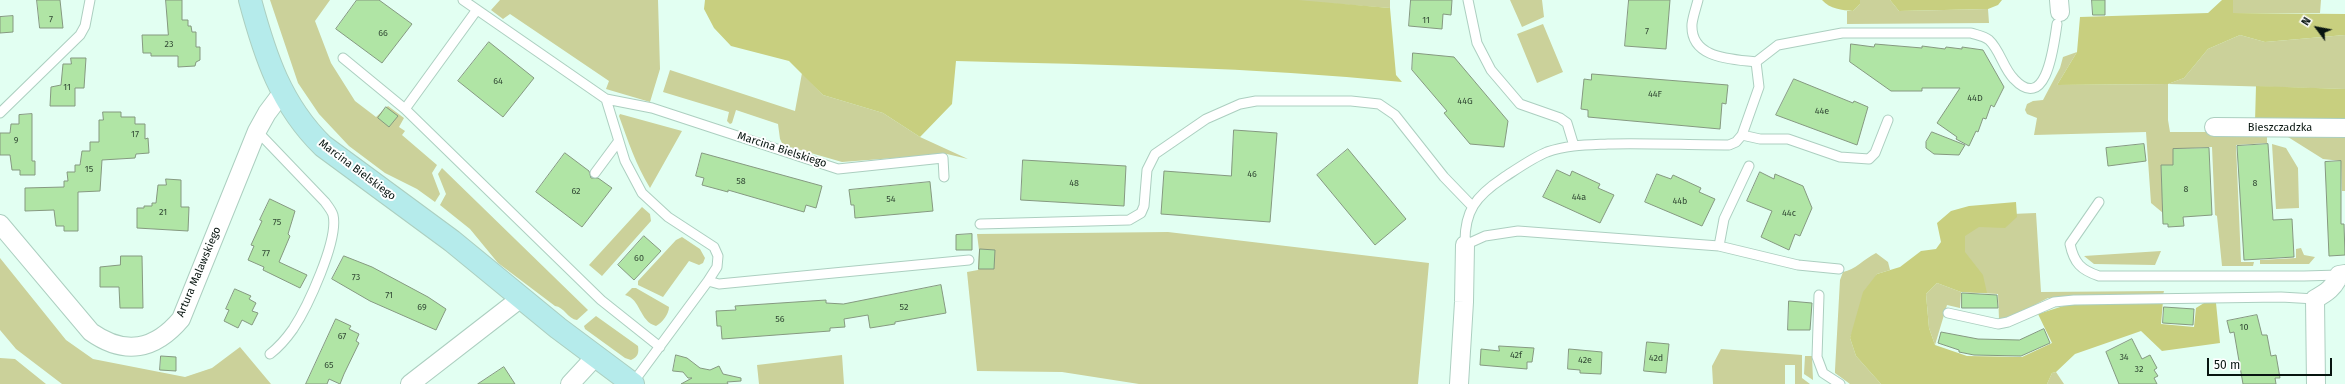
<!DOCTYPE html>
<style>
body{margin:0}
#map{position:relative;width:2345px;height:384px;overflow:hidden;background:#e2fff2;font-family:"Fira Sans",sans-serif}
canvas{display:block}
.north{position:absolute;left:2297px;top:8px;width:40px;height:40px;-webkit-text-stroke:3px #fff;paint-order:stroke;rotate:302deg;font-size:11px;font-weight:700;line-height:16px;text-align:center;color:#081510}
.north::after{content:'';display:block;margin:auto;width:14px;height:18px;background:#081510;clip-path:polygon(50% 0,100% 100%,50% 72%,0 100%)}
.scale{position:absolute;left:2207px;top:358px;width:125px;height:18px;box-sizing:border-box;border:2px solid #081510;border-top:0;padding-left:5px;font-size:12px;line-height:14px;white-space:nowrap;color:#081510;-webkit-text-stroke:3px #fff;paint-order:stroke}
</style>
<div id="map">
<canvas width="2345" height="384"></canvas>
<div class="north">N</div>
<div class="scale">50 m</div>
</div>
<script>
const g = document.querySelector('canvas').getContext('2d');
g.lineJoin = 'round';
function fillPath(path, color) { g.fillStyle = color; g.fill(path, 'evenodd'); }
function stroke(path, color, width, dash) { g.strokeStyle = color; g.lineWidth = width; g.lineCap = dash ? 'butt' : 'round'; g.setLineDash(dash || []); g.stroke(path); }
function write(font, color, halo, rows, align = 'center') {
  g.font = font + ' "Fira Sans",sans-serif'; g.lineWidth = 4; g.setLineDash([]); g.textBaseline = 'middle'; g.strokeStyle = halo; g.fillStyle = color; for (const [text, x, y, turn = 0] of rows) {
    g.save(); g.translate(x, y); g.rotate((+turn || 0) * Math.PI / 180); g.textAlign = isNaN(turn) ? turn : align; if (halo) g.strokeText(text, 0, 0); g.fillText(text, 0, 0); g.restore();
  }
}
const green = new Path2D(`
 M270,0h60l-15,21 16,42 24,38 21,16 12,-11 16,12 -5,9 6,4 -3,4 35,30 -5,8 8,21 -5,8 -18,-13 -32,-16 -36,-27 -30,-32 -21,-31z
 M500,0h158l2,69 -10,33 -44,-13 3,-8 -99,-67 -7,5 -12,-9z
 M1390,0v8l-92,-7v-1z
 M1510,0h32l2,17 -22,10z
 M1860,0h30l9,11 89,-2 1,14 -142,1v-13h6l7,-7z
 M2233,0h88l-1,13h-87z
 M1543,24l20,48 -26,11 -20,-49z
 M2240,35l25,7 80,-7v54l-177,-5v36l2,12h175v59h-3l-1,-30 -18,-2 -35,-22h-21v6l-31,2 5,117h13l-1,4h-31l-5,-50 -2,-1 -3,-68 -39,2v16l-12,1 2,47 -12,-10 -5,-71 -112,3 3,-17 -10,-4 -2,-4 2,-6 6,-3 10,-1 17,-32 3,-11 14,-5 -20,33 111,-1 16,-6 24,-29z
 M670,70l125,41 7,-38 21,22 60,18 37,24 48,22 -21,-5 -105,8 -59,-17 -3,-6 -2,-15 -42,-14 -4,13 -2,1 -3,-3 2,-9 -66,-20z
 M620,114l62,17 -32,57c-14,-23 -22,-47 -31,-72z
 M2272,144l14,4 12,20 1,40 -23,1z
 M442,168l146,142 -11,10c-9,-1 -13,-13 -22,-14l-57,-43 -28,-34 -30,-24 6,-11 -8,-20z
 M642,207l8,7 1,7 -49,55 -13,-11z
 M2036,213l5,79 123,-1 -1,4 -115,3 -39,20 -10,1 -1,-25 -37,-2 -1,16 -13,-3 -12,40 -6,-17 -3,-34 11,-11 24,9 1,-76z
 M1168,232l261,31 -11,121h-279l-77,-12 -85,-1 -10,-99 11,-2 1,-20 -2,-16z
 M682,237l18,12 5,9 -2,5 -4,2 -10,-4 -26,36 -25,-12v-4l38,-41z
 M2301,248l3,7 11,2 -6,7h-49v-4l36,-2v-9z
 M2161,251l-6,14 -61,-1 -10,-8z
 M1876,253l12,9 2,8 -13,4 -27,64 6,18 25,28h-31l-15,-11v-3l5,-90 3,-8c12,-2 21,-13 33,-19z
 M0,258l66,82 27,19 92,18 27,-9 28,-21 31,37h-209l-46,-35 -16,-19z
 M632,288h4l33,19c0,7 -7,16 -13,19 -17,-5 -15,-27 -31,-31z
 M596,316l42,30c1,7 0,11 -7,14l-6,-2 -40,-29 -1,-3z
 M1721,349l81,6v23l8,6h-15v-19h-10v19h-72l-1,-18z
 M842,355l2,29h-85l-2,-19z
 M1805,356h7l1,24 -9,-6z
 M0,358l15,1 31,25h-46z
 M2056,372l8,12h-17l5,-11z`);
const forest = new Path2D(`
 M705,0h593l92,8 6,67 6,7c-148,-15 -297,-17 -446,-21l-4,43 -32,33 -37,-24 -60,-18 -34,-34 -58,-15 -17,-18 -10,-19z
 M1822,0h38v4l-7,7c-11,-1 -23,-2 -31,-11z
 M1890,0h112l-4,5 -10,4 -89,2z
 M2222,0h11v13l112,1v21l-80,7 -25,-7 -32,14 -24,29 -16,6 -111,1 20,-33 3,-35 128,-4z
 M2256,86l89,3v35l-90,-2z
 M2016,202l1,15 -12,11 -26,-1 -14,9v16l18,23 4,18 -26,-1 -24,-9 -11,11 3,34 6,17 32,11 55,1 30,-14 -14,-29 35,-11 90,-2 -2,23 33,3 2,-19 8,-5h12l4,40 -58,8 -21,-20 -66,23 -19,18 -4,1 -5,11h-166l-25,-28 -6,-18 13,-46 14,-18 23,-7 21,-16 15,-2 5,-7 -4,-19 14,-12 18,-5z`);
const building = new Path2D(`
 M37,0h23l3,28h-23z
 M166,0h16v20h6v6h3l1,6h4v15h4v13l-4,2 -1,4 -17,1v-11h-27v-3h-8l-1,-18h26z
 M357,0h22l33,24 -30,39 -46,-34z
 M1411,0h41l-1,15 -8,-1 -1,15 -33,-3z
 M1629,0h41l-4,49 -41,-3z
 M2092,0h13v15h-12z
 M13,16v16l-13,1v-16z
 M489,42l45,36 -31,39 -45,-36z
 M1851,44l23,3 1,-3 47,4v-2l23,3 1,-2 16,2v-2l21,3 21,37 -10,20 -3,-2 -5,14 -3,-1 -5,14 -2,-1 -7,15 -13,-7 1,-2 -20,-14 23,-35h-38v3h-31l-41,-29z
 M1413,53l41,4 54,64 -4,26 -34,-3 -26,-31 3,-2 -35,-41z
 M71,58h15l-2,30h-9v18h-25l1,-19 10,-2 2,-21h8z
 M1592,74l136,11 -2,19 -4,-1 -2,26 -132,-12v-7l-7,-1 3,-30 7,1z
 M1794,79l59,24 1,-2 14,6 -11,38 -81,-30z
 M386,107l12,9 -9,11 -11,-9z
 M103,112h18v5h14v7h10v15l3,-1 1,15 -13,1 -1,4 -33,2 -2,31 -22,1v39h-14v-5h-8l-2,-16 -29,1v-23l39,-1v-6h4l-1,-9h8v-7h5l2,-14h8v-9h9v-22h4z
 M32,114v47h3v14h-15v-5h-8l-2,-15h-10v-22h10l1,-9h8v-9z
 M1234,130l43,3 -7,89 -109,-8 3,-43 67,5z
 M1932,132l33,13 -6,10 -25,-1 -8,-6v-6z
 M2144,144l2,17 -38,5 -2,-18z
 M2268,144l5,76 19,-1 2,38 -50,3 -7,-114z
 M2209,148l3,67 -29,2 1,9 -16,1v-3h-5l-2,-59h12v-16z
 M1348,149l58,70 -31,26 -58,-70z
 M565,153l24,18 2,7h7l14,10 -30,39 -46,-35z
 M702,153l120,33 -6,22 -10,-3 -2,7 -76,-22v2l-26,-7 2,-7 -8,-2z
 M1023,160l103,6 -2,40 -103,-6z
 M2341,161v63h3l1,31 -16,1 -4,-94z
 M1557,170l13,6 2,-5 28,13 -2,4 16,7 -14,28 -57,-26z
 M1760,172l14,7 1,-5 28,12 9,22 -12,28 -5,-2 -6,16 -28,-13 11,-26 -25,-10z
 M1657,174l14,5 2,-4 28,13 -2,4 16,7 -13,27 -57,-24z
 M166,179l15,1v27h8l-1,24 -51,-3v-20h7v-2h8v-3h4l2,-18h8z
 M930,182l3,29 -78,7 -1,-13h-3l-2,-15z
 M270,199l25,12 -7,23 2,2 -11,26 28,13 -7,13 -37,-18 1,-3 -16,-7 6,-14 -3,-1 11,-24 -2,-1z
 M972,234v16h-16v-15z
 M644,236l17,15 -27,29 -16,-15z
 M980,249l15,1 -1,19h-15z
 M121,256h21l1,52h-23l-1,-21h-19v-20l20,-2z
 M344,256l28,11 56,30 18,12 -10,21 -66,-29 -38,-22z
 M941,285l5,28 -51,9v2l-25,4 -2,-13 -24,4 1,8 -15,1v3l-108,8 -1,-13h-4l-1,-15 20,-1 -1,-4 91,-6v3l17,1z
 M235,289l16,7 -2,3 7,4 -4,8 6,2 -6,12 -10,-5 -4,8 -14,-7 5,-11 -3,-1z
 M1962,293l35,2 1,13h-36z
 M1789,301l23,2 -2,27h-22z
 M2164,307l30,2 -1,16 -30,-2z
 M2257,315l5,20h5l4,21 5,-1 4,23h-5l1,6h-33l-9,-52 -4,1 -3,-12z
 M336,319l15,7 -2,3 10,5 -3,7 3,2 -15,31 -4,10 -11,-5 -2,5h-21z
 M2044,329l6,14 -29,13 -47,-1 -15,-3v-2l-21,-7 3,-11 37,7 41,1z
 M2132,339l10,20 8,-4 7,13 -3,2 4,6 -4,2 3,6h-38l-13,-32z
 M1647,342l22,2 -3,29 -22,-2z
 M1499,346l35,2 -2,14h-5v7l-47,-4 1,-16 18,2z
 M1569,349l33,3 -1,22 -21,-1v-3l-12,-1z
 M676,355l11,3 13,10 10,2 9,-4 4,8 18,4v3l-14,1 1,2h-47l11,-6h-4l-5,-6 -10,-1z
 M161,356l15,1v14l-16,-1z
 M504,367l11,17h-37z`);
const lane = new Path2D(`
 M463,0l143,99 19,62 17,32 26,24 46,30 4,9 -1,11 -9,14 -76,103
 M1468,0l9,43 14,27 29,34 40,14 7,5 7,23
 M1698,0c-2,8 -5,16 -6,24 -2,35 40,35 64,38
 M343,58l62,51 196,191 59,47
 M606,99l46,9 186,61 105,-11 1,19
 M405,109l71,-98
 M0,113l80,-78 5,-9 5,-26
 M257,131l68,71c3,4 7,9 8,13 6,25 -26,93 -40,114 -7,10 -14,18 -23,25
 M1742,135l18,4h28l52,18 29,2 6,-6 13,-33
 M1749,166l-25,53 -5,27 -201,-15 -33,5 -20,9c-1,-34 11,-49 38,-67 14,-9 29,-20 44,-26 20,-7 40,-7 61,-8 40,-1 81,1 121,1l7,-3 6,-7 17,-48 -3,-25 22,-17 64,-12h129c6,2 13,3 18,7 11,10 14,28 25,39 33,35 40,-36 43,-55
 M595,173l23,-31
 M2099,202l-29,42c4,19 11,26 29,32h205l35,-1
 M980,224l149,-4 12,-7 3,-7 3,-36 8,-16 51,-35 34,-15 16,-3h95l28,3 16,11 49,62 28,29
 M1719,246l79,19 41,4
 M708,281l11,3 250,-24
 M1819,295l-2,62 6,16 17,11
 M1948,313l50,11 10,-2 46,-20 20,-2 207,-3 34,2`);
const street = new Path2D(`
 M2059,0l1,12
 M2214,127l131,1
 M0,224l91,108c34,24 64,18 90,-13l76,-188 10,-18 15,-20
 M410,384l111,-86
 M570,384l25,-27
 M1459,384l5,-82 1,-57
 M2316,384l-1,-85c11,-6 20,-12 24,-24l6,-1`);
const secondary = new Path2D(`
 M250,0c15,56 31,105 73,146l129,95 106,87 75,56`);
const numberNames = [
 ["7",51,19],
 ["11",1426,20],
 ["7",1647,31],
 ["66",383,33],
 ["23",169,44],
 ["64",498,81],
 ["11",67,87],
 ["44F",1655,94],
 ["44D",1975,98],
 ["44G",1465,101],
 ["44e",1822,111],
 ["17",135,134],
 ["9",16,140],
 ["15",89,169],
 ["46",1252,174],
 ["58",741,181],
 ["48",1074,183],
 ["8",2255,183],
 ["8",2186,189],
 ["62",576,191],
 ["44a",1579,197],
 ["54",891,199],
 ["44b",1680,201],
 ["21",163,212],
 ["44c",1789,213],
 ["75",277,222],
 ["77",266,253],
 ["60",639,258],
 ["73",356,277],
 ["71",389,295],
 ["69",422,307],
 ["52",904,307],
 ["56",780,319],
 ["10",2244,327],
 ["67",342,336],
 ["42f",1516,355],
 ["34",2124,357],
 ["42d",1656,358],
 ["42e",1585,360],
 ["65",329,365],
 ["32",2139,369]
];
const streetNames = [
 ["Bieszczadzka",2280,128],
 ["Marcina Bielskiego",782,150,18],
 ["Marcina Bielskiego",357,170,37],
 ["Artura Malawskiego",199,272,-67]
];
fillPath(green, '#cbd19a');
fillPath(forest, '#c8cf7f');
fillPath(building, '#b0e5a5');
stroke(building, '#859980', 1);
stroke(lane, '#accfc0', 11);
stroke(street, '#accfc0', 20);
stroke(secondary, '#accfc0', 24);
stroke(lane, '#fff', 9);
stroke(street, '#fff', 18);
stroke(secondary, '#b5ebeb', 22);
write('9px', '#324935', null, numberNames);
write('11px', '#081510', '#fff', streetNames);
</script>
